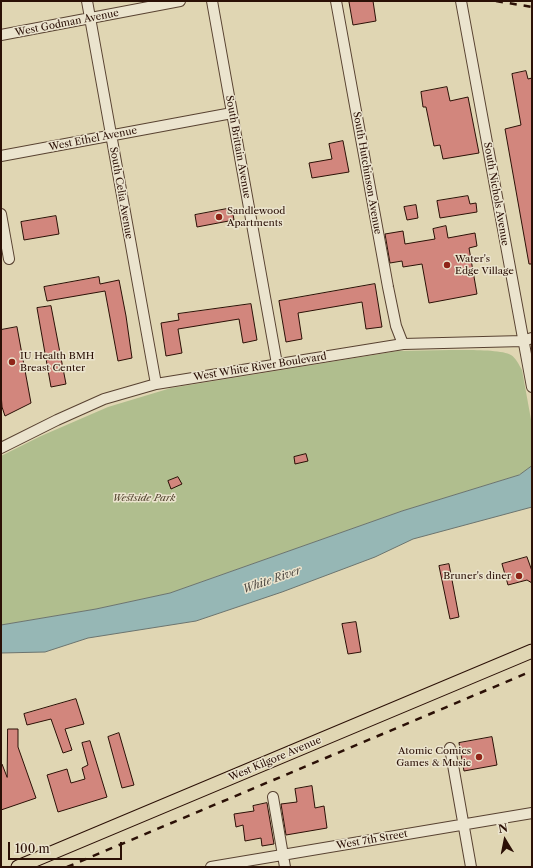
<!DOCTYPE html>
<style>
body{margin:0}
#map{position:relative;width:533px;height:868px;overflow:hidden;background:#e0d6b3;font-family:"Libre Caslon Text",serif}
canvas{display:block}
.frame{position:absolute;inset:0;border:2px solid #2b1006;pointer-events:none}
.north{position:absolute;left:485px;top:820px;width:40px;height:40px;-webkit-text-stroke:3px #ebe4ce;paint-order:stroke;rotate:350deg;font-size:11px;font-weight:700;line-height:16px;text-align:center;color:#2b1006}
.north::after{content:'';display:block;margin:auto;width:14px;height:18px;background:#2b1006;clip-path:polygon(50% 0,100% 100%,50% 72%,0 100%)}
.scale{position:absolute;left:8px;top:842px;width:114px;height:18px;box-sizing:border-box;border:2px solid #2b1006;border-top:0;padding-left:5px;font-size:12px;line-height:14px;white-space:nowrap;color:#2b1006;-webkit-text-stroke:3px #ebe4ce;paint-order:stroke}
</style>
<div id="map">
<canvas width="533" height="868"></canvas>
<div class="frame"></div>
<div class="north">N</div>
<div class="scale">100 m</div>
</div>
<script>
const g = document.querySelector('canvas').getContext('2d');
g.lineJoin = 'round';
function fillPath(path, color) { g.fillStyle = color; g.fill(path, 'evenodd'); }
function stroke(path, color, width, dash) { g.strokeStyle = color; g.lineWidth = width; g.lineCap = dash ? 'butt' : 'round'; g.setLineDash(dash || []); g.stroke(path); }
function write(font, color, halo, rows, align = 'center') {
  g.font = font + ' "Libre Caslon Text",serif'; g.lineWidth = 3; g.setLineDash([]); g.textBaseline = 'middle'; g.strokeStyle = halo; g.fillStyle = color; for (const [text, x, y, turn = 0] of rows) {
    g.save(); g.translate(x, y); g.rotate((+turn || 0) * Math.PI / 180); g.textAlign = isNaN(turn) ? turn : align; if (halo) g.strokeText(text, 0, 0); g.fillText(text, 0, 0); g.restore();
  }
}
const green = new Path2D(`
 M450,350c12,0 52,-1 61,5 5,3 8,10 11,15l10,55v41l-13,9 -117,36 -232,82 -74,16 -95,16v-169l40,-20 67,-29 63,-19 227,-37z`);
const water = new Path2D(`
 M532,466v41l-119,32 -38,18 -93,35 -86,29 -108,17 -43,14 -44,1v-28l95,-16 74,-16 232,-82 117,-36z`);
const building = new Path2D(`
 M357,1h16l3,20 -23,4 -4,-23z
 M526,71l2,8 4,-1v186h-3l-24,-135 16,-4 -9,-51z
 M447,87l3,14 18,-4 11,56 -36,6 -3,-14 -6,1 -8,-39h-3l-2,-15z
 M343,141l6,31 -37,6 -3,-15 23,-4 -3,-15z
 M468,196l2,8 6,-1 1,9 -37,6 -3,-17z
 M416,205l2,13 -11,2 -3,-13z
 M232,208l2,12 -37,7 -2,-12z
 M56,216l3,18 -35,6 -3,-18z
 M446,226l2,12 27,-5 2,13 -8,2 8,46 -48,9 -7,-39 -19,3 -1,-6 -12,2 -5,-29 18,-3 2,13 30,-5 -2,-10z
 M99,277l1,7 19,-4 7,36 6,42 -14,3 -13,-70 -58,10 -3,-14z
 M375,284l7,43 -16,2 -4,-27 -64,11 4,26 -16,3 -7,-41z
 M251,304l6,36 -14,3 -4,-24 -61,10 4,24 -16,3 -5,-33 18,-3 -1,-6z
 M51,306l15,78 -15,3 -14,-79z
 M17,327l14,76 -26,13 -3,-9 -1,-14v-63z
 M306,454l2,7 -13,3 -1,-7z
 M178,477l4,7 -11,5 -3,-8z
 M527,557l5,14v12l-5,-3 -19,5 -6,-21z
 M449,564l10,53 -9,2 -11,-53z
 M356,622l5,30 -13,2 -6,-30z
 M76,699l8,25 -19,5 7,21 -9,3 -12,-34 -24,6 -3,-11z
 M8,729h10v18l18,51 -35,12v-46h1l5,13z
 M119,733l15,52 -12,3 -14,-51z
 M492,737l5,28 -33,6 -5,-28z
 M90,741l17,56 -49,15 -11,-37 20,-6 4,14 14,-4 -3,-11 6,-3 -6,-22z
 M312,786l3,22 9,-2 3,22 -41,7 -5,-31 16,-2 -2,-13z
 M267,803l7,41 -12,2 -1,-8 -16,3 -2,-16 -7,2 -2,-13 20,-3 -1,-5z`);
const minor = new Path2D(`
 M87,1l69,383
 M212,1l65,363
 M336,1l52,286 8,39 7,18
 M461,1l71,386
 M1,35l179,-34
 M1,156l231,-43
 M1,214l8,45
 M1,448l56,-28 47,-21 52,-15 247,-40 120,-3 9,-3
 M450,748l21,119
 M273,797l12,70
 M211,867l321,-54`);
const major = new Path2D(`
 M18,867l514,-216`);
const rail = new Path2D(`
 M496,1l36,6
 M67,867l465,-196`);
const markers = [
 [219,217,4,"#8f2418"],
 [447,265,4,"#8f2418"],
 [12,362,4,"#8f2418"],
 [519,576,4,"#8f2418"],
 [479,757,4,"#8f2418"]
];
const streetNames = [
 ["West Godman Avenue",67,23,-11],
 ["West Ethel Avenue",93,139,-11],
 ["South Brittain Avenue",238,147,80],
 ["South Hutchinson Avenue",367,173,80],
 ["South Celia Avenue",121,193,80],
 ["South Nichols Avenue",496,194,80],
 ["West White River Boulevard",260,367,-9],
 ["West Kilgore Avenue",275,759,-23],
 ["West 7th Street",372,840,-10]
];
const poiNames = [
 ["Sandlewood",227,211],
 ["Apartments",227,223],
 ["Water's",455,259],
 ["Edge Village",455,271],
 ["IU Health BMH",20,356],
 ["Breast Center",20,368],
 ["Bruner's diner",511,576,"right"],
 ["Atomic Comics",471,751,"right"],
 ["Games & Music",471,763,"right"]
];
const parkNames = [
 ["Westside Park",144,498]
];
const waterNames = [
 ["White River",272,580,-19]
];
fillPath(green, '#b0be8e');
fillPath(water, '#96b7b5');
stroke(water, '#6b746f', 1);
fillPath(building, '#d2867d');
stroke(building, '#2b1006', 1);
stroke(minor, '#584231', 12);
stroke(major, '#2b1006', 15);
stroke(minor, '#ebe4ce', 10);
stroke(major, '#e0d6b3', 13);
stroke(rail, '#2b1006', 2.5, [7, 7]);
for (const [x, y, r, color] of markers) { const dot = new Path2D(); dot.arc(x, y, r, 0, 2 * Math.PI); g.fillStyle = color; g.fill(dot); stroke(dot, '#ebe4ce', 1.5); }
write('10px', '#2b1006', '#ebe4ce', streetNames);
write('10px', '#2b1006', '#ebe4ce', poiNames, 'left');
write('italic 10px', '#53442f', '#ebe4ce', parkNames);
write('italic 11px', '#504a43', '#ebe4ce', waterNames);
</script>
